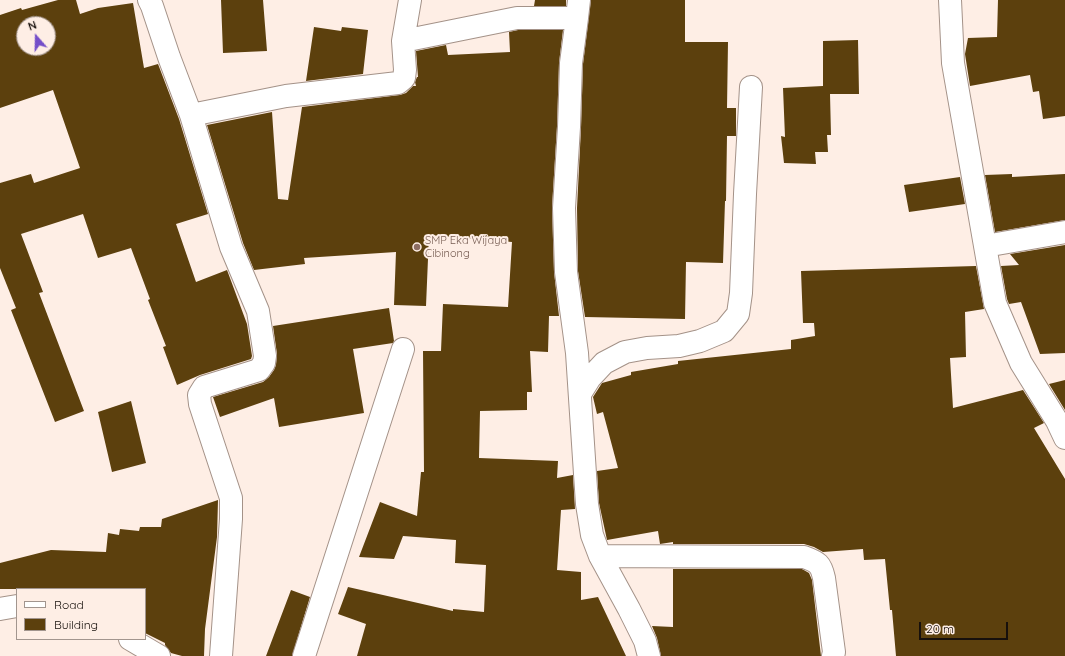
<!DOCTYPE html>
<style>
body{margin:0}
#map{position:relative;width:1065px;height:656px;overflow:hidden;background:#feeee5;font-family:Quicksand,sans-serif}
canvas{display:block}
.legend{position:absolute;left:16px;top:588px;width:130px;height:52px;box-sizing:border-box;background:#feeee5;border:1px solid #a2958e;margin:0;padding:5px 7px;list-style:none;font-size:12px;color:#17100c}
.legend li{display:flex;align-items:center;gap:8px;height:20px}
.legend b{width:20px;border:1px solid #a2958e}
.north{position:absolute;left:16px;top:16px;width:40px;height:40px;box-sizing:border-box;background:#feeee5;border:1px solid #a2958e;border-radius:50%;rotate:340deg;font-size:11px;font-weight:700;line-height:16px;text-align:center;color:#17100c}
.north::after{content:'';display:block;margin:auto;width:14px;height:18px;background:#744fc9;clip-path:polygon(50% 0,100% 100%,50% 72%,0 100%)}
.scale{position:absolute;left:919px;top:622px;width:89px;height:18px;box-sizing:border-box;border:2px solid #17100c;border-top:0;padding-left:5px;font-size:12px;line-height:14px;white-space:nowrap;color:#17100c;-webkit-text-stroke:3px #feeee5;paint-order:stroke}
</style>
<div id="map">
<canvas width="1065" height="656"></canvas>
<ul class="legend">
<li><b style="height:5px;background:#fff"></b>Road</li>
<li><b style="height:11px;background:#5c400d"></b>Building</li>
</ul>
<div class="north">N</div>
<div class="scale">20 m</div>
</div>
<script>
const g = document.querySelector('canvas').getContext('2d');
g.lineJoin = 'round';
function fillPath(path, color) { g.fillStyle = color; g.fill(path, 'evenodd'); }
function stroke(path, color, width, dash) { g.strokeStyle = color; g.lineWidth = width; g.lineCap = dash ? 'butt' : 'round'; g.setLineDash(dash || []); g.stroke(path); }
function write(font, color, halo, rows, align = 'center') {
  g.font = font + ' Quicksand,sans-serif'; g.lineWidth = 4; g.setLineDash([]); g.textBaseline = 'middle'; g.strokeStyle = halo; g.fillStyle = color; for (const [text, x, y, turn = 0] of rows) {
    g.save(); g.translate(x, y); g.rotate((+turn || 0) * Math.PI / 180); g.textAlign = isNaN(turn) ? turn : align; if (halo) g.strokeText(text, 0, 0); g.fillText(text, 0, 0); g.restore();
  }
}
const building = new Path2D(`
 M58,0h18l4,14 18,-6 35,-5 11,65 14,-4 21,55 29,95 -32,10 20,58 31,-12 20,54 5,32 -1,3 -51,16 -23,10 -14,-38 3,-1 -18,-46 2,-1 -19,-51 -33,10 -15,-44 -62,20 22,58 -4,1 45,118 -29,11 -44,-112 5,-2 -16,-40v-85l31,-9 3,9 46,-15 -27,-78 -53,18v-93l21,-7 1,2zM24,24h24v24h-24z
 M221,0h42l4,51 -44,2z
 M535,0h31v6h-32z
 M591,0h94v42h43l-1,66h9v28h-9l-1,65h-1l-2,62 -37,-1 -1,57 -100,-2 -7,-46 -1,-63 4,-80 2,-64z
 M998,0h67v116l-22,3 -4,-28 -6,1 -3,-17 -60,11 -5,-32 3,-16 29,-1z
 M314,27l27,4 1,-4 26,3 -5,44 -57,7z
 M518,30h45l-4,33 -2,63 -5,81 2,65 5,44h-10l-1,36 -18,-1 2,41h-5v18l-47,1 -1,47 79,3 -1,17 16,-3 2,34 -14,1 -4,60 24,2v28l17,-3 28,59h-269l9,-32 -28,-10 10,-27 105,24v-2l31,3 2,-47 -31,-2 1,-23 -53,-4 -9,23 -35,-2 21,-55 37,14 4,-44h3l-1,-121h18l2,-47 65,3 4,-65 -83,-7 -3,71 -32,-1 2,-53 -92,6 1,6 -51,6 -11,-27 -36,-118 65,-13 6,87 10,1 14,-93 98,-12 6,-2 7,-7h3l-1,-4 2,-5h1l-2,-26 30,-6 2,10 62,-3 -1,-20z
 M858,40l1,54h-29l1,41h-4l1,17h-13l1,12 -32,-1 -3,-27 4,1 -2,-49 40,-2v-45z
 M1012,174v3l53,-3v46l-70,12 -10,-57z
 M960,177l5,27 -56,8 -5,-27z
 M1065,245v108l-25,1 -19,-52 -12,2 -2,-5 -6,-33 18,-1 -9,-11z
 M976,266l8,43 -19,3 1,45 -16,1 3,50 70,-18 21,33 -10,5 31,51v177h-169l-4,-46h-2l-5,-51 -21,1 -1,-11 -40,3 -9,-5 -10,-3h-131v-2l-13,2 -2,-13 -51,9 -8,-37 -2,-32 21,-3 -15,-56 -6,2 -4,-17 9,-14 29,-8v-3l47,-8v-3l113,-12v-9l24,-4 -1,-13h-11l-2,-52z
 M389,308l5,33 -1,2 -40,6 11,64 -85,14 -5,-29 -54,19 -7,-20 50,-15 6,-5 5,-7 2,-5 1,-11 -4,-28z
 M1065,380v30l-16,-26z
 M131,401l15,62 -34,9 -14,-60z
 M218,500l-1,37 -12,92 -1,27h-22l-11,-3 -6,-8v-2l-20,-10v-44h-145v-26l51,-13 55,2 2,-19 11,2 1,-6 19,2 1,-4h21l1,-8z
 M673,569h129l7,4 3,7 9,76h-160l-4,-18 -5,-12 21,1z
 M291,590l19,7 -18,59h-26z`);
const minor = new Path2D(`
 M149,0l3,6 17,51 22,58 40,132 27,64 7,45 -1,7 -5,7 -55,17 -5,8 1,9 31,94v21l-10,137
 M950,0l3,63 42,240 26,60 36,58 8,17
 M577,18l-6,45 -2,64 -5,81 2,64 11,81 10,151 5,31 8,21 29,53 16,32 4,15
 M403,41l114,-23h60l2,-18
 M191,115l95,-19 112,-13 6,-5 1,-8 -2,-29 7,-41
 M985,246l80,-14
 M580,394l10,-16 14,-15 21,-11 22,-4 32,-2 21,-5 24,-10 14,-17 3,-21 4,-99 6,-107
 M600,556l204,1c14,5 17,7 20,21l10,74 -1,4
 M0,609l17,-3
 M130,639l29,17
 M304,656l99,-307`);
const markers = [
 [417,247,4,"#8d6e63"]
];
const educationNames = [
 ["SMP Eka Wijaya",425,241],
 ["Cibinong",425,254]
];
fillPath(building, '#5c400d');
stroke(minor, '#a49288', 24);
stroke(minor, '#fff', 22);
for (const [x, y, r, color] of markers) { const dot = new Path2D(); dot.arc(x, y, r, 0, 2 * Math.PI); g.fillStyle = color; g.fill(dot); stroke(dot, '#feeee5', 1.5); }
write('11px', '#785e54', '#feeee5', educationNames, 'left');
</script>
